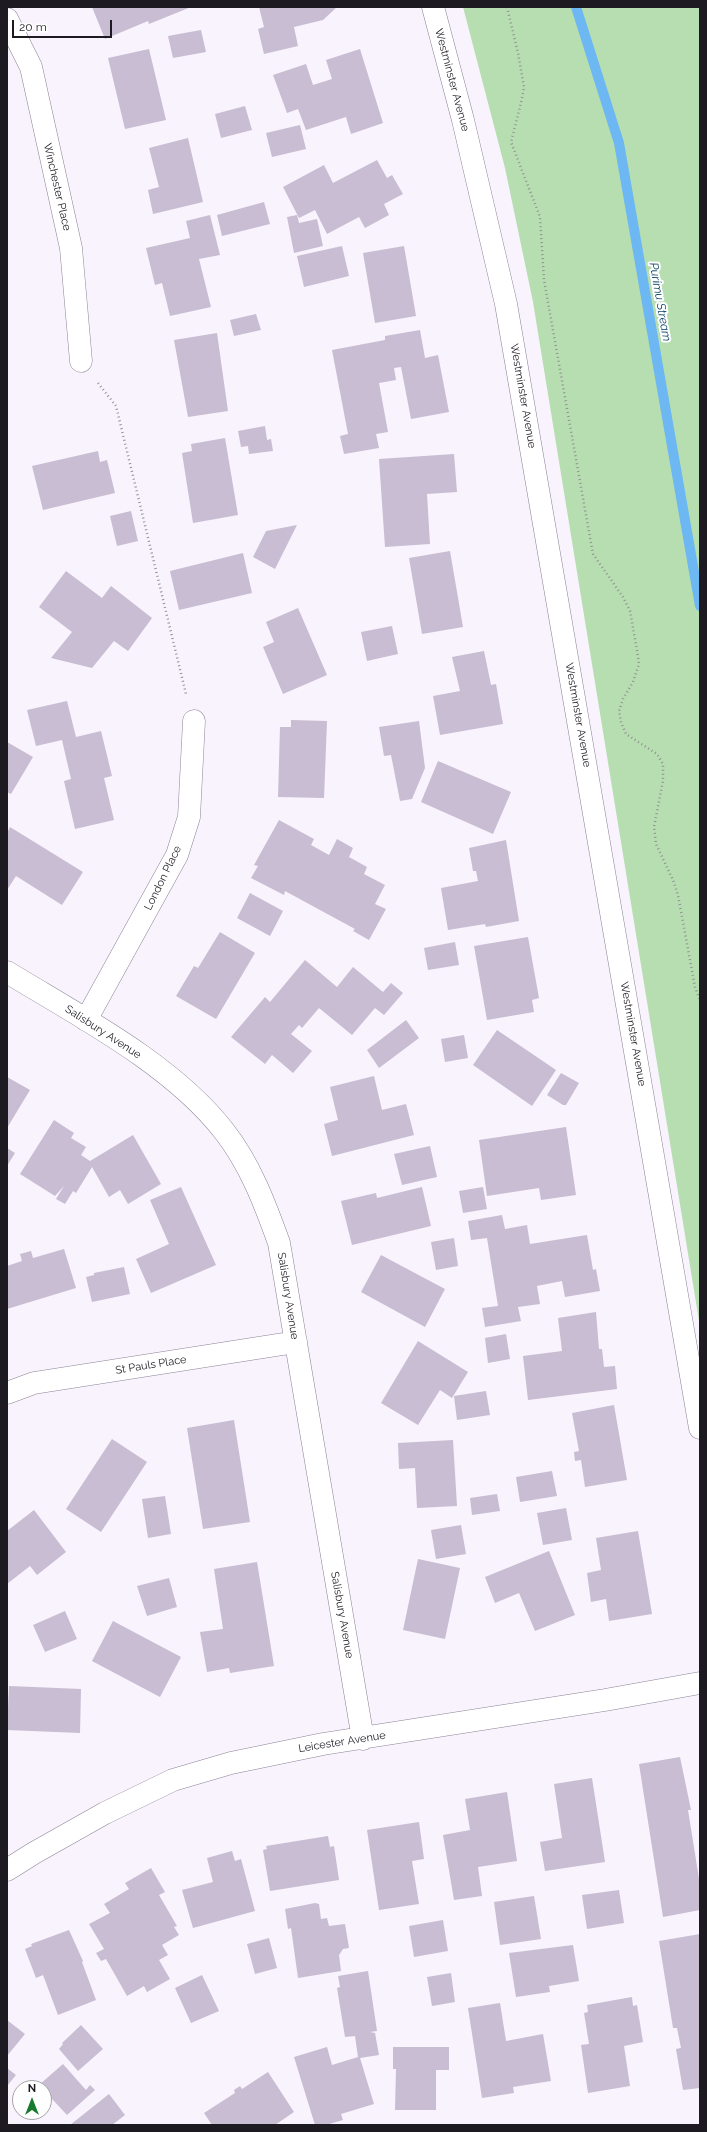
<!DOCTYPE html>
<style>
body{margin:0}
#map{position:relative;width:707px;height:2132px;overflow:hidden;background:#f8f3fc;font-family:Raleway,sans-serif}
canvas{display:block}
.frame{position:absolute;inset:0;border:8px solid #1e1a22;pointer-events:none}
.north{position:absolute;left:12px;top:2080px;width:40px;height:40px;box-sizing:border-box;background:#fff;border:1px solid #a5a3a7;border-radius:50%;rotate:0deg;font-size:11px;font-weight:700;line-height:16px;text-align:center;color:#1e1a22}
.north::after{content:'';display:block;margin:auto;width:14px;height:18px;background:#187a2d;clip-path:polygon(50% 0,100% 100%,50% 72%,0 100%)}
.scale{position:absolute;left:12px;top:20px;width:100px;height:18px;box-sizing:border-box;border:2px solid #1e1a22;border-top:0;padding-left:5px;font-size:12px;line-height:14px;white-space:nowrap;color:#1e1a22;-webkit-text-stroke:3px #fff;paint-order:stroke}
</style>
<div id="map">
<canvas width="707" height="2132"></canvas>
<div class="frame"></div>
<div class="north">N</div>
<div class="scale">20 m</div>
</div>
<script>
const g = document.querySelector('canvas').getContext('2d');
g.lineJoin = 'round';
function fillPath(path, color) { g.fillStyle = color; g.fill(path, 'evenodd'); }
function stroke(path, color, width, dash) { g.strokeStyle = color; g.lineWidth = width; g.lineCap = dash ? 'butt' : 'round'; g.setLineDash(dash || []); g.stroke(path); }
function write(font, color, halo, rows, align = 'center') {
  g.font = font + ' Raleway,sans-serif'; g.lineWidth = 4; g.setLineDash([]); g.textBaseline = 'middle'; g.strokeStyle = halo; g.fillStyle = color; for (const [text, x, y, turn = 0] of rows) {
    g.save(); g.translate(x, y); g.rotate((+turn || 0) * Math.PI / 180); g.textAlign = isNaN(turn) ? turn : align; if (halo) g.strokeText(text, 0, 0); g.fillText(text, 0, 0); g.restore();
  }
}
const green = new Path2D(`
 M463,7h237v1320l-167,-1025 -28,-134z`);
const stream = new Path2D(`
 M576,7l43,136 81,463`);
const building = new Path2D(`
 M92,7h99l-42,17 -1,-3 -43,18z
 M259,7h78l-14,13 -29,7 4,19 -34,8 -6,-25 6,-2z
 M201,30l5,22 -33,6 -5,-22z
 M149,49l17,71 -41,9 -17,-71z
 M360,49l23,74 -32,11 -5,-17 -40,13 -8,-21 -11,4 -14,-38 33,-11 7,21 19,-6 -6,-19z
 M245,106l7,24 -31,8 -6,-24z
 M300,125l6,24 -34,8 -6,-24z
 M188,138l15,64 -50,12 -5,-24 11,-3 -10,-39z
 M377,160l10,18 5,-3 11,19 -19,10 5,11 -24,13 -6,-11 -32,17 -12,-24 -16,8 -16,-31 41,-22 9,18z
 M264,202l6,22 -48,12 -5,-21z
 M210,215l10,40 -21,4 12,48 -41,9 -8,-33 -7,2 -9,-37 44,-10 -4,-17z
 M297,215l2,8 18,-4 6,27 -29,7 -7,-36z
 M342,246l7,30 -45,11 -7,-31z
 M404,246l12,70 -41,7 -12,-70z
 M256,314l5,16 -27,6 -4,-16z
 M420,330l5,28 13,-3 11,57 -38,7 -10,-52 -7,1 2,12 -17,3 9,49 -12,2 3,14 -35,6 -4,-18 8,-2 -16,-84 53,-10v-4z
 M217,333l11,78 -40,6 -14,-77z
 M265,426l2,14 4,-1 2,12 -24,3 -1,-8 -7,1 -3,-16z
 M225,438l13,77 -45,8 -11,-70 10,-2 -1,-7z
 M98,451l2,11 7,-2 8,33 -72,17 -11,-44z
 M454,454l3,38 -30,2 3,50 -45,3 -6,-88z
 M131,511l7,30 -21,5 -7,-30z
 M297,525l-22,44 -22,-12 13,-26z
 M450,551l13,76 -41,7 -13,-76z
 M243,553l9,40 -73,17 -9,-39z
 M66,571l36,27 9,-12 41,32 -24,33 -14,-10 -22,27 -41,-10 21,-26 -33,-25z
 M298,608l29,67 -44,19 -20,-47 11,-5 -8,-20z
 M392,626l6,28 -31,7 -6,-29z
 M484,651l7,34 5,-1 7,40 -63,11 -7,-39 27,-5 -8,-34z
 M67,701l9,36 25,-6 11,45 -8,2 10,42 -39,9 -11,-48 7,-2 -9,-39 -26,6 -9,-36z
 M291,720l36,1 -3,77 -46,-1 2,-70h11z
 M419,721l6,47 -13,31 -12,2 -9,-46 -7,1 -5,-29z
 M7,742l26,15 -22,37 -4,-2z
 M438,761l73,31 -18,42 -72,-32z
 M279,820l35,19 -3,6 18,10 8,-16 16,9 -4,9 18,10 -3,7 21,11 -10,19 11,5 -17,31 -16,-9 2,-2 -70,-38 -1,4 -33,-17 7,-12 -4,-1z
 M10,827l73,45 -21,33 -46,-29 -9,14v-57z
 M506,840l13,81 -33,6 -1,-3 -37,6 -7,-42 37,-7 -2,-10h-3l-4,-23z
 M250,893l33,18 -13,25 -33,-18z
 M220,932l35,21 -39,66 -40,-23 18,-30 4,2z
 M528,937l11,61 -7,2 2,12 -47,8 -13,-74z
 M455,942l4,23 -31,5 -4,-22z
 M305,960l32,27 16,-20 30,25 8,-9 12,10 -19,22 -9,-7 -23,27 -33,-27 -17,20 -3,-3 -8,9 21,17 -19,22 -21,-18 -7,9 -34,-27 34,-40 5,5z
 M406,1020l13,18 -40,30 -12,-18z
 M497,1030l59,40 -24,36 -59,-41z
 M464,1035l4,23 -23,4 -4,-23z
 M561,1073l18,10 -13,22h-3l-16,-10z
 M374,1076l8,34 24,-6 8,31 -82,21 -8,-32 14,-4 -8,-33z
 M7,1077l23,13 -23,38z
 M54,1120l20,13 -3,5 15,9 -5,8 9,6 43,-26 28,49 -33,20 -8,-14 -11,7 -17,-30 -16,26 -3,-2 -8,13 -9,-5 8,-13 -9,10 -35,-22z
 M566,1127l10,68 -35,5 -2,-12 -52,8 -8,-56z
 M430,1146l7,31 -35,8 -8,-31z
 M7,1148l8,5 -8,13z
 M181,1187l35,78 -65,28 -15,-34 33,-15 -19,-44z
 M422,1187l9,39 -79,19 -11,-44 35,-8 1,5z
 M483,1187l4,22 -24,4 -4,-22z
 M502,1215l3,14 22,-4 3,19 57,-9 6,35 3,-1 4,22 -35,6 -3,-16 -25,5 3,18 -22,3 3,14 -36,6 -3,-19 16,-2 -11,-68 -16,2 -3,-19z
 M454,1238l4,28 -22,4 -5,-28z
 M64,1249l12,39 -69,21v-43l15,-5 -2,-7 11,-3 2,7z
 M381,1255l64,34 -20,38 -64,-35z
 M124,1267l6,27 -38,8 -6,-25 8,-2v-2z
 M596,1312l3,37h3l2,18 11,-1 2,23 -89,11 -5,-44 39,-5 -4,-33z
 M506,1334l4,25 -22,4 -3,-25z
 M418,1341l50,31 -16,26 -12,-8 -22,35 -37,-22z
 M486,1391l4,24 -33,5 -3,-24z
 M614,1405l13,75 -42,7 -4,-27 -6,1 -1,-9 5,-1 -7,-38z
 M234,1420l16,102 -47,7 -16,-101z
 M112,1439l35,23 -46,70 -35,-23z
 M453,1440l4,66 -40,2 -2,-40 -16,1 -1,-26z
 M552,1471l5,25 -37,6 -4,-25z
 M497,1494l3,17 -28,4 -2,-17z
 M165,1496l6,38 -23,4 -6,-39z
 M566,1508l6,32 -29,5 -6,-32z
 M34,1510l32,42 -29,23 -7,-9 -23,18v-53z
 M461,1525l5,29 -30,5 -5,-29z
 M638,1531l14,83 -43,7 -3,-22 -15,3 -4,-29 14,-3 -5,-32z
 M549,1551l26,64 -40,16 -16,-38 -24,10 -10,-26z
 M418,1559l42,9 -15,71 -42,-9z
 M257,1562l17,104 -44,7 -1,-5 -22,4 -7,-40 23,-3 -9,-60z
 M169,1578l8,29 -30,9 -10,-30z
 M65,1611l12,28 -32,13 -12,-27z
 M113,1621l68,36 -21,40 -68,-36z
 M9,1686l72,3 -1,44 -73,-3z
 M680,1757l11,53h-3l12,75v25l-37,7 -24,-153z
 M592,1778l13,84 -60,9 -5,-29 22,-4 -8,-54z
 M507,1792l10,69 -39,6 4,29 -28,4 -11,-65 27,-5 -5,-31z
 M419,1822l5,37 -12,2 7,43 -40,6 -12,-80z
 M328,1836l2,11 4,-1 5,34 -69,11 -7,-41 4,-1 -1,-3z
 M232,1851l3,10 6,-2 14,52 -62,17 -11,-38 31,-8 -6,-24z
 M151,1868l14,24 -6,3 18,31 -3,1 5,8 -17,10 6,10 -9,5 11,19 -23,13 -3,-6 -17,10 -21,-37 -5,2 -5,-8 8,-4 -15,-25 21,-11 -6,-9 25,-15 -4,-6z
 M619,1890l5,33 -37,6 -5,-34z
 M534,1896l7,43 -41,6 -6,-43z
 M315,1903l4,1 2,15 6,-1 2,8 16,-2 4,24 -6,1 -4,6 2,16 -43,7 -7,-50 -3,1 -3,-20z
 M443,1920l5,31 -34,6 -5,-31z
 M69,1930l14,31 -1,1 14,38 -38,15 -15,-40 -7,3 -11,-29 7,-3 -1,-2z
 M700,1934v154l-17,2 -7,-41 5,-1 -4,-20h-4l-14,-87z
 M269,1938l8,30 -22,6 -8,-30z
 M573,1945l6,36 -30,5 1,6 -34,5 -7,-44z
 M368,1971l9,60 -7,1 5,1 4,22 -19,3 14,46 -33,10 2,6 -17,5h-11l-21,-68 33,-10 5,18 26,-8 -3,-21 -10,1 -8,-49 3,-1 -2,-11z
 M451,1973l4,29 -23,4 -5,-29z
 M202,1975l17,36 -28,12 -16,-35z
 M632,1997l1,9 4,-1 6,37 -19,4 6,40 -42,7 -7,-48 8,-1 -5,-31 4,-1 -1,-7z
 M500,2003l6,38 37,-7 8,47 -38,6 1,6 -32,5 -14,-90z
 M7,2020l18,14 -18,22z
 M81,2025l22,24 -25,22 -19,-22 4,-5 -1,-1z
 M393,2047h56v23h-13v40h-41l1,-41h-3z
 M63,2064l23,26 4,-5 5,5 -28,25 -28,-30z
 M7,2068l9,7 -9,11z
 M268,2072l26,40 -19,13h-63l-8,-12 31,-20 -1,-3 6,-4 2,3z
 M109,2094l16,21 -13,10h-42z`);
const path = new Path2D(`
 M507,7l11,46 6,34 -3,16 -10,39 29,75 4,63 49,274 30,43 7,14 7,39 2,14 -6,18 -10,17 -4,12 2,11 5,12 31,20 6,10v17l-9,46 2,17 17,36 5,15 17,92 5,13
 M98,383l18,23 70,288`);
const street = new Path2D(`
 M433,7l30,113 43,184 194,1124
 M7,19l24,48 40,181 10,113
 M7,972c72,44 165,92 217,159 26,33 41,73 55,112l84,496
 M86,1020l91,-165 12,-38 5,-96
 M7,1393l27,-10 262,-41
 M7,1870l27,-17 71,-40 68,-33 58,-17 92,-19 282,-44 95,-17`);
const streetNames = [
 ["Westminster Avenue",452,80,75],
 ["Winchester Place",57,187,77],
 ["Westminster Avenue",523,396,80],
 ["Westminster Avenue",578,715,80],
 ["London Place",163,878,-64],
 ["Salisbury Avenue",103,1032,33],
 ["Westminster Avenue",633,1034,80],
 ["Salisbury Avenue",288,1296,81],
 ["St Pauls Place",151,1365,-9],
 ["Salisbury Avenue",342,1615,80],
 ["Leicester Avenue",342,1742,-9]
];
const waterNames = [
 ["Purimu Stream",660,302,80]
];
fillPath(green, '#b6deb0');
stroke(stream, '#6db7f2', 10);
fillPath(building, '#c8bdd2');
stroke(street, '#8d8397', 23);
stroke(path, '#949098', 2.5, [1, 3]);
stroke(street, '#fff', 22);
write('11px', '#1e1a22', '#fff', streetNames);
write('italic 12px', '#0d456b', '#fff', waterNames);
</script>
